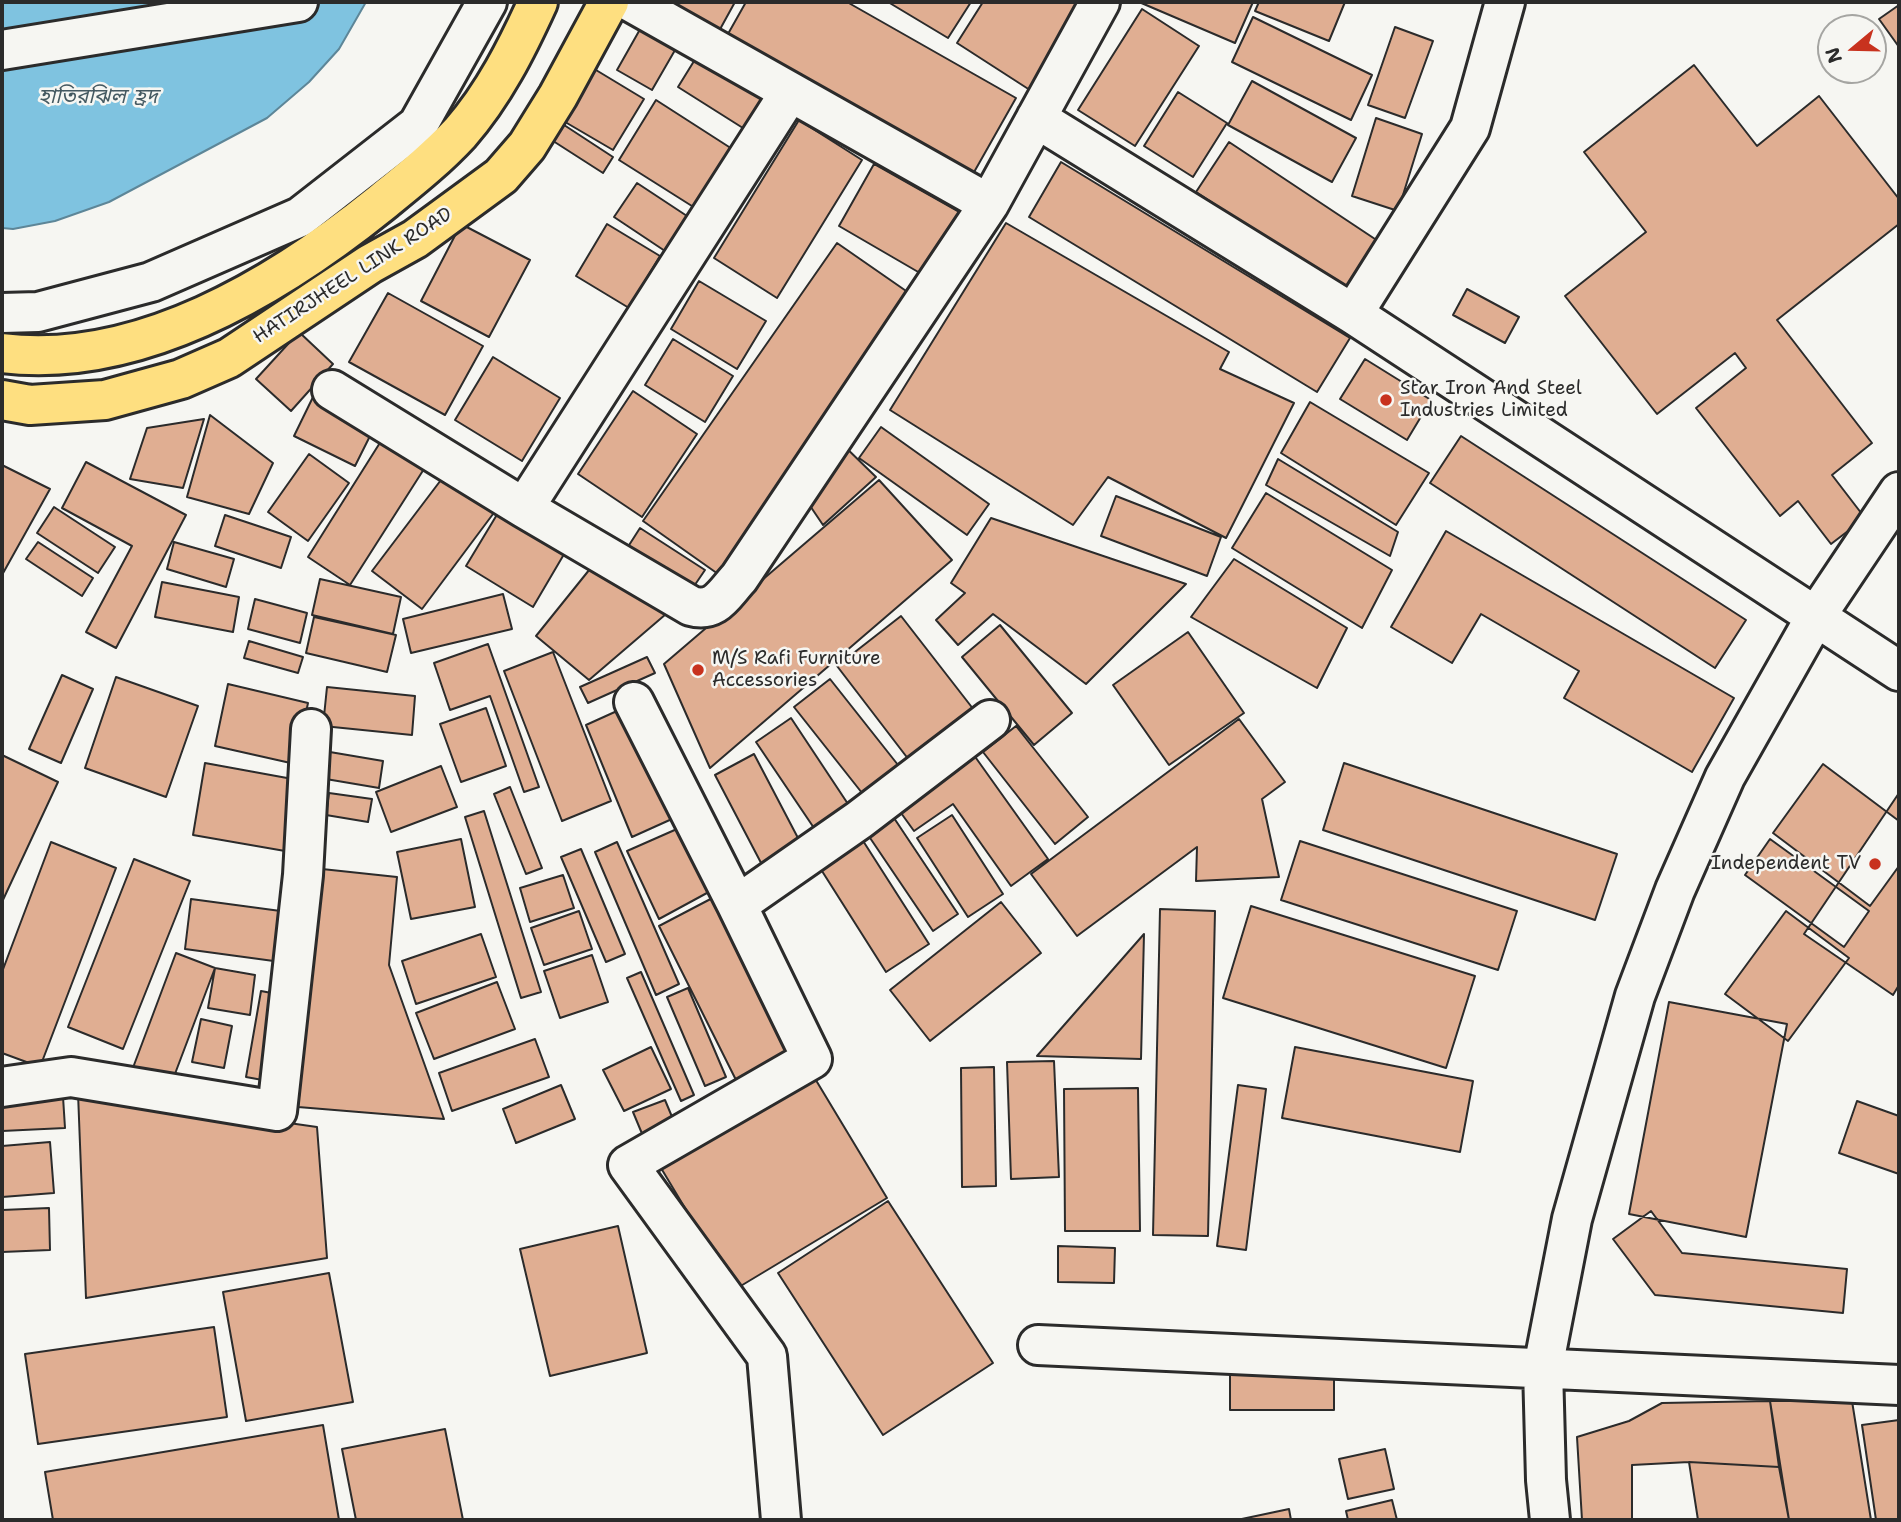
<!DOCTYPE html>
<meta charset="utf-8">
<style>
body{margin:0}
#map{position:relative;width:1901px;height:1522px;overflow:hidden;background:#f6f6f2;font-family:"Shantell Sans",sans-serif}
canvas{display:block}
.frame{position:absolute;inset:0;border:4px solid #2b2b2b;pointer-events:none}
.north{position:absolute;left:1817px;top:14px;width:70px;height:70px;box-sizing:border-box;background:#f6f6f2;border:2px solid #a5a5a2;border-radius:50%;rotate:251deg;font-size:19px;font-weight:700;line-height:28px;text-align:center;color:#2b2b2b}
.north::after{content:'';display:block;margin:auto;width:24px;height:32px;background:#c8321e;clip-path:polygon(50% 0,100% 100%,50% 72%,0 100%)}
</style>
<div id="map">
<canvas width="1901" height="1522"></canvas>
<div class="frame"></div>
<div class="north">N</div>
</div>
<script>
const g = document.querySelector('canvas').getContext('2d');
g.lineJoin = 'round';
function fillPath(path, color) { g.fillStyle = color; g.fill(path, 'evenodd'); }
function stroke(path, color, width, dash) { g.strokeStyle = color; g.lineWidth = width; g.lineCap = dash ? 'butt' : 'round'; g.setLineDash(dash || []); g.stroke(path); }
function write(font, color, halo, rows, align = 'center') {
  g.font = font + ' "Shantell Sans","Noto Sans Bengali",sans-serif'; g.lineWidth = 5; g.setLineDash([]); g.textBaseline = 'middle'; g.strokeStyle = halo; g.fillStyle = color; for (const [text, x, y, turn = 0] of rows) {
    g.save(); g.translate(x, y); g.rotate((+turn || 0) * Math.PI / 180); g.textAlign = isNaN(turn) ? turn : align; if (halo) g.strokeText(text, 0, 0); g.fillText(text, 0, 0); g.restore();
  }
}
const water = new Path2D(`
 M2,2h364l-27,47 -30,33 -42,36 -158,84 -54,19 -42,8 -11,-1z`);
const building = new Path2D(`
 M642,2h93l-22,40z
 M746,2h101l169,96 -47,83 -245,-140z
 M888,2h83l-23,36z
 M983,2h107l-57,90 -76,-49z
 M1139,2h114l-18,41z
 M1259,2h86l-16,39 -74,-30z
 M1899,5v42l-20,-28z
 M1142,9l57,37 -64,100 -57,-36z
 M647,17l35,21 -30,52 -35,-20z
 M1253,17l119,58 -21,45 -119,-58z
 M1395,27l38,14 -28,77 -37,-13z
 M699,53l77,48 -22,34 -76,-48z
 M1694,65l63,81 62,-50 80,103v25l-122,96 95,123 -40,32 33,43 -34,26 -33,-43 -18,15 -84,-108 50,-40 -11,-15 -78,61 -92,-118 81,-64 -62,-80z
 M591,67l53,32 -31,51 -53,-31z
 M1252,81l104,57 -24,44 -104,-57z
 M1178,92l49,31 -34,54 -49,-31z
 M656,100l84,54 -37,59 -84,-53z
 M1376,118l46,16 -24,77 -46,-15z
 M799,120l63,40 -85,138 -63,-40z
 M561,123l52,34 -10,16 -53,-34z
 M1229,142l149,99 -32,50 -150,-99z
 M1061,162l289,176 -33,54 -288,-175z
 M874,164l94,53 -36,63 -93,-54z
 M637,183l50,33 -22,35 -51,-34z
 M1006,223l223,129 -9,17 74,34 -68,135 -118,-61 -35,48 -183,-115z
 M461,224l69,36 -41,77 -68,-36z
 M607,224l53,32 -31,52 -53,-32z
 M837,243l85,59 -194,279 -85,-60z
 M699,281l67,40 -29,48 -66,-40z
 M1467,289l52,28 -14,26 -52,-28z
 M388,293l95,53 -38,69 -96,-53z
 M299,332l34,32 -42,47 -35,-32z
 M673,339l60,37 -28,46 -60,-37z
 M493,357l67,41 -38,63 -67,-41z
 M1365,359l66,41 -24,40 -67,-41z
 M633,391l64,43 -55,83 -64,-43z
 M314,395l61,31 -20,40 -61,-30z
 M1310,402l119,71 -33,52 -115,-72z
 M210,415l63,48 -24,51 -62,-17z
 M204,419l-21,69 -53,-9 17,-51z
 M881,427l108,77 -22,31 -108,-77z
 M388,430l43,28 -81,127 -42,-28z
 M1461,436l285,184 -31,48 -285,-185z
 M836,438l40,39 -53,48 -23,-34z
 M309,454l40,29 -41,58 -40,-29z
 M1278,459l120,73 -8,24 -124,-71z
 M86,462l100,53 -70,133 -30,-16 46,-86 -70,-38z
 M2,465l48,24 -48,86z
 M447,472l49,38 -74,99 -50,-38z
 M879,480l73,80 -242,208 -46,-104z
 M1266,493l126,77 -30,58 -130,-80z
 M1116,496l105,41 -14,39 -106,-40z
 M504,503l66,41 -37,63 -67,-41z
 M54,507l61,40 -17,26 -61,-40z
 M225,515l66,22 -10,31 -66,-22z
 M991,518l195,66 -100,100 -93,-70 -35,31 -22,-25 29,-27 -14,-10z
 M640,528l65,42 -17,25 -64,-42z
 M1446,531l288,167 -42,74 -128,-74 15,-27 -98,-57 -29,49 -61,-36z
 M38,542l55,36 -11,18 -56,-37z
 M174,542l60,17 -8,28 -59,-18z
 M602,554l71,54 -84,72 -53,-44z
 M1234,559l113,69 -30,60 -126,-71z
 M320,579l81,18 -8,37 -81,-19z
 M162,582l77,15 -6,35 -78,-15z
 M503,594l9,35 -101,24 -8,-34z
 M255,599l52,14 -7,30 -52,-14z
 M901,616l73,94 -65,50 -72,-94z
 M314,617l82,18 -9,37 -81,-19z
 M1000,625l72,88 -38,32 -72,-88z
 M1188,632l56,81 -75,52 -56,-80z
 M249,641l54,16 -5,16 -54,-15z
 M488,644l51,143 -15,5 -34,-96 -40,14 -16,-47z
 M553,652l58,149 -49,20 -58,-150z
 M647,657l8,16 -67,30 -8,-16z
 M62,675l31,14 -32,74 -32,-14z
 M116,677l82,29 -32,91 -81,-29z
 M830,679l72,91 -36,28 -72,-91z
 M228,684l80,19 -13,61 -80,-18z
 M327,687l88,9 -3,39 -89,-9z
 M628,706l55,108 -51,23 -46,-112z
 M486,708l20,58 -45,16 -21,-58z
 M791,718l59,89 -34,24 -60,-89z
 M1239,719l46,63 -23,17 17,78 -83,4 1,-34 -120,89 -46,-62z
 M1016,726l72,91 -33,27 -72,-92z
 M324,751l59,10 -4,27 -59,-10z
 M971,751l77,108 -37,27 -58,-82 -39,27 -18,-25z
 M754,754l55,105 -39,21 -55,-105z
 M2,755l56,27 -56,120z
 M205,763l93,17 -13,71 -92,-16z
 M1344,763l273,91 -22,66 -272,-90z
 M1823,764l76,57v45l-29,40 -97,-73z
 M441,766l16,41 -66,25 -15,-40z
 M510,787l32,81 -16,6 -32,-80z
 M329,793l43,6 -4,23 -42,-7z
 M1899,793v192l-6,10 -89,-61z
 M484,811l57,181 -20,6 -56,-181z
 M890,812l68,102 -25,17 -69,-102z
 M952,815l51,79 -35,23 -51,-79z
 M686,825l32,62 -59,32 -32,-68z
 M858,833l71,111 -43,28 -71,-112z
 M461,839l14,68 -64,12 -14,-67z
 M1770,839l99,72 -25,36 -99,-72z
 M1300,841l217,70 -19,59 -217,-70z
 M51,842l65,26 -76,199 -38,-14v-81z
 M617,842l62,142 -23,11 -61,-143z
 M581,849l44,105 -19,8 -45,-105z
 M134,859l56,22 -67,168 -55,-22z
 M322,869l75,8 -8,88 55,154 -146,-12z
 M563,875l11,33 -44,14 -10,-34z
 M722,893l81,163 -63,32 -81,-162z
 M191,899l97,13 -7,50 -96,-13z
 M1001,902l40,51 -111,88 -40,-51z
 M1251,906l224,70 -29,92 -223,-70z
 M1160,909l55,2 -7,325 -55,-1z
 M579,911l13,38 -48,16 -13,-37z
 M1786,911l63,47 -61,83 -63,-47z
 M481,934l15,43 -80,27 -14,-43z
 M1144,934l-3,125 -104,-3z
 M176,953l39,15 -45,119 -39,-14z
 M592,955l16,47 -48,16 -16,-47z
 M215,968l40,7 -5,40 -42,-7z
 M641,972l53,123 -13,6 -54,-123z
 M497,982l18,47 -81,30 -18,-46z
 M688,988l38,89 -21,9 -38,-89z
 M261,991l21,4 -14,86 -22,-4z
 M1669,1002l118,22 -41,213 -117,-23z
 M201,1019l31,7 -8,42 -32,-6z
 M535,1039l14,38 -97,34 -13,-38z
 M651,1047l20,42 -47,22 -21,-41z
 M1295,1047l178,34 -13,71 -178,-34z
 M1054,1061l5,116 -48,2 -4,-117z
 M808,1067l79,131 -153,92 -76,-127z
 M994,1067l2,119 -34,1 -1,-119z
 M62,1081l3,47 -63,3v-47z
 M561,1085l14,34 -59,24 -13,-34z
 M1238,1085l28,4 -20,161 -29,-4z
 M1138,1088l2,143h-75l-1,-142z
 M78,1093l239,34 10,131 -241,40z
 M665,1100l10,24 -32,12 -10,-24z
 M1857,1101l42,15v58l-60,-21z
 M50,1142l4,51 -52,4v-51z
 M888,1201l105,162 -110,72 -105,-162z
 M49,1208l1,42 -48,2v-42z
 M1651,1211l31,42 165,16 -4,44 -188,-18 -42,-56z
 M618,1226l29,127 -97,23 -30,-127z
 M1058,1246l57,2 -1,35 -56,-1z
 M329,1273l24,129 -107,19 -23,-129z
 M214,1327l13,90 -189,27 -13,-90z
 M1334,1371v39h-104v-38z
 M1770,1401h82l19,119h-82z
 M1770,1401l9,66 -90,-5 -57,3v55h-50l-5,-83 52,-16 33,-18z
 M1899,1420v100h-23l-14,-95z
 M323,1425l16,95h-286l-8,-48z
 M445,1429l18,91h-107l-14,-71z
 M1385,1449l9,40 -46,10 -9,-40z
 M1689,1462l90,5 10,53h-91z
 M1392,1500l5,20h-49l-2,-9z
 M1289,1509l2,11h-54z`);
const minor = new Path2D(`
 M631,2l358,202
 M2,50l296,-48
 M1036,118l317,196 546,357
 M2,313l36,-1 113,-30 149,-65 118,-92 69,-123
 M1353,314l117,-186 35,-126
 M332,390l192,118 167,98c25,7 33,-12 48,-28l250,-374 111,-202
 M524,508l266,-416
 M634,702l103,203
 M2,1087l69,-10 206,34 26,-236 8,-146
 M1038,1345l861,40
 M781,1520l-14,-164 -139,-191 184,-106 -75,-154 122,-85 131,-100
 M1550,1520l-4,-40 -3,-112 29,-149 63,-223 40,-106 50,-113 91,-161 83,-124`);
const major = new Path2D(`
 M2,353c137,17 276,-67 379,-150 27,-22 55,-44 79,-70 34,-39 57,-85 78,-131
 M2,400l28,5 75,-5 76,-21 48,-21 141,-94 45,-25 86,-63 26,-30 31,-50 51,-94`);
const markers = [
 [1386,400,7,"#c8321e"],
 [698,670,7,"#c8321e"],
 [1875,864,7,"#c8321e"]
];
const streetNames = [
 ["HATIRJHEEL LINK ROAD",353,276,-33]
];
const poiNames = [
 ["Star Iron And Steel",1400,389],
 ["Industries Limited",1400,411],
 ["M/S Rafi Furniture",712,659],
 ["Accessories",712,681],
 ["Independent TV",1861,864,"right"]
];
const waterNames = [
 ["হাতিরঝিল হ্রদ",98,98]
];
fillPath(water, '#7fc3e0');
stroke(water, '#5d8698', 2);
fillPath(building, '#e0ae92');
stroke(building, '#2b2b2b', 2);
stroke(minor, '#2b2b2b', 44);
stroke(major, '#2b2b2b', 44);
stroke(minor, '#f6f6f2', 38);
stroke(major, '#fedf80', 38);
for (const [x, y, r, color] of markers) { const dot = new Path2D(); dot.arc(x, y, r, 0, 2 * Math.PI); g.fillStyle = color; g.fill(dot); stroke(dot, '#f6f6f2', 2.5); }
write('19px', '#2b2b2b', '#f6f6f2', streetNames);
write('19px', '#2b2b2b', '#f6f6f2', poiNames, 'left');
write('italic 21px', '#445961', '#f6f6f2', waterNames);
</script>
